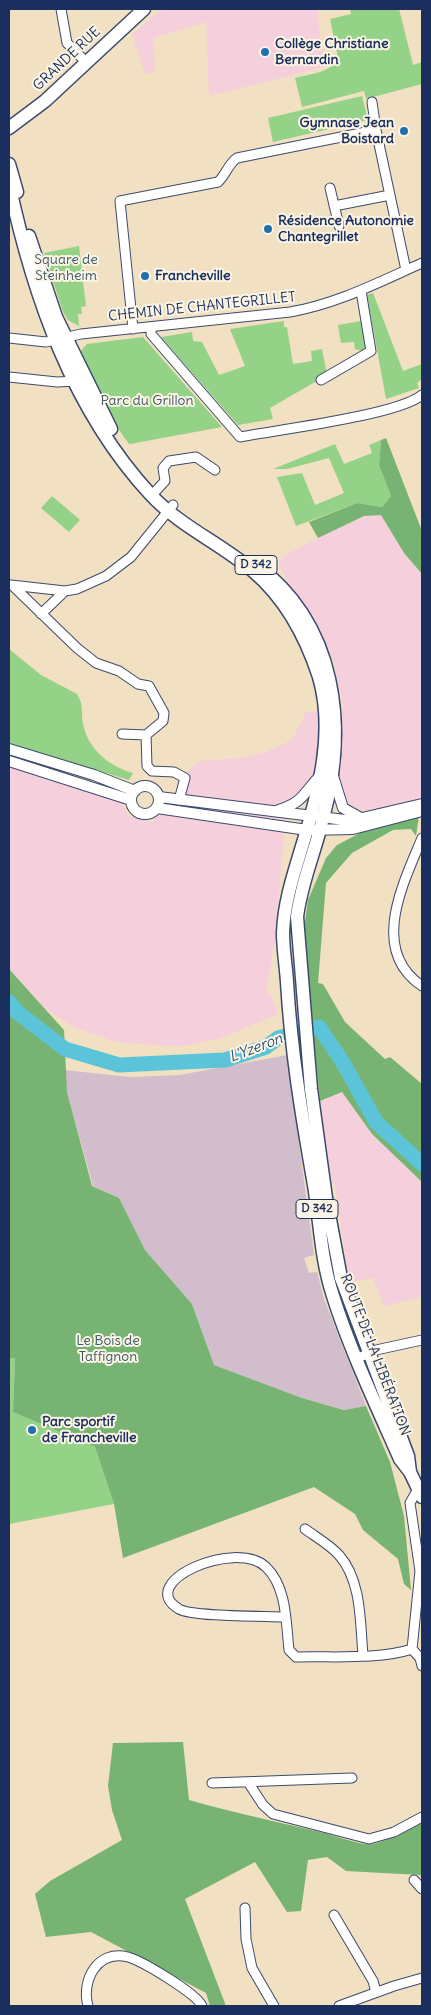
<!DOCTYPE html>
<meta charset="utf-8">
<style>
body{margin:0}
#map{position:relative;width:431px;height:2015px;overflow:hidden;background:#f1e0c1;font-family:Delius,sans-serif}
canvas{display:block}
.frame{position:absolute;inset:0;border:10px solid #1b2f5e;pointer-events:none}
</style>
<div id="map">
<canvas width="431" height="2015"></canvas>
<div class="frame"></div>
</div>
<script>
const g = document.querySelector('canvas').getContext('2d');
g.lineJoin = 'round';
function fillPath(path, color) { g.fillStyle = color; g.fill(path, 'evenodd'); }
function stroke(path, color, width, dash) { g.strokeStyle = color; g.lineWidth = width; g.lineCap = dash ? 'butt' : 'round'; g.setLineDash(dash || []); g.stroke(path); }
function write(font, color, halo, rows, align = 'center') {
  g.font = font + ' Delius,sans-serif'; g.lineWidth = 4; g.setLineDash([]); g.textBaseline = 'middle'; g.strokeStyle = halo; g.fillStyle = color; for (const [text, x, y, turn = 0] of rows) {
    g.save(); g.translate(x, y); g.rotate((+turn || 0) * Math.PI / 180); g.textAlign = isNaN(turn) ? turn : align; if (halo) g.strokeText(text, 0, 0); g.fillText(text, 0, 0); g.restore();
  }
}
const built = new Path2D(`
 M162,9h155l7,58 -115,29 -3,-74 -53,16 2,33 -10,3 -13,-40z
 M381,515l23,38 18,21v224l-52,13 -71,-12 -13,7 -11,134 -9,52 4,2 8,20 -60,25 -40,8 -61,-5 -44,-15 -27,-18 -37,-40v-204l47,17 53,15 13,6 6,13 25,6 10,-18 -1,-11 16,2 7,-21 14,-13 41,-3 26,-6 26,-12 14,-28 38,-3 -11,-50 -54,-93 5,-10 34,-18 46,-22z
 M342,1092l30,42 50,48v115l-38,9 -11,-28 -24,4 -14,-99h-5l-10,-82z`);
const industrial = new Path2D(`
 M287,1055l27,200 -10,3 5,15 8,-1 7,27 42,107 -21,4 -43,-12 -88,-33 -22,-61 -47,-54 -26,-52 -26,-12 -26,-94 -3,-22 66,7 50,-2z`);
const green = new Path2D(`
 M350,9h49l14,56 9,-3v22l-56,15 -2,-8 -62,16 -7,-29c15,-4 36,-5 43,-20l-8,-39 21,-5z
 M362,96l6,24 -95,22 -5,-24z
 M79,246l7,60 -5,1 1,7h-4l1,12 -11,-6 -5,-8 -19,-59z
 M373,293l30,78 19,-7v15l-5,4 2,5 -33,11 -19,-104z
 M284,321v6h3l6,37 19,-3 -1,-10 11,-2 5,26 -57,33 3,11 -35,6 -77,-88 31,-5 1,9 9,1 17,33 26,-9 -15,-37z
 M361,321l2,3 4,23 -2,5 -10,-3 -1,-7 -13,1 -3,-18z
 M143,337l79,90 -92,17c-10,-7 -48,-82 -49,-93l6,-7z
 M381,440l-2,25 12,31 -9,11 -25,-4 -61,23 -19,-49 25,-4 13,32 29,-12 -15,-35 -42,11h-14l62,-25 9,20 28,-11 -3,-8z
 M52,496l28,24 -11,12 -28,-24z
 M9,649l32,26 36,19c8,12 3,22 7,34 6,23 27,39 49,45l-4,7 -120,-37z
 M9,1358h6l-2,54 82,35 19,57 -105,20z`);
const forest = new Path2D(`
 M386,438l36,93v43l-18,-21 -23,-38 -17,1 -46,22 -9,-16 48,-19 25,4 9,-11 -12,-31 2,-25z
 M419,816l-3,20 -5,-7 -18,1 -41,23 -26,30 -8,100 5,1 22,38 40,37 5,-2 32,27v98l-50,-48 -30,-42 -22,9 -17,-165 5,-36 18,-42 11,-13 25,-13z
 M9,969l55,61 3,62 25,94 27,12 26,52 47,54 22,61 88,33 42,12 22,-4 24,56 14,54 7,74 -7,-6 -6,-25 -35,-29 -8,-16 -41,-27 -191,71 -9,-54 -19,-57 -82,-35 2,-54h-6z
 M183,1742l6,58c45,13 90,22 135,33 12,3 39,13 49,11 19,-4 32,-17 49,-22v55l-2,-2 -74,-4 -19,-14 -19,3 -7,51 -14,1 -32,-50 -70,37 41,107h-16l-4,-13 -115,-61 -45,5 -11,-43 15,-13 72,-41 -10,-30 -4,-24 5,-43z`);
const river = new Path2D(`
 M9,1002l8,10 48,37 54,16 106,-5 41,-13 12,-9 41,-11 23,34 34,61 46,42`);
const minor = new Path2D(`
 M61,9l6,34 19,19
 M372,102l4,28 30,140
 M330,188l9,38
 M334,206l56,-11
 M151,327v7l89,103c37,-7 158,-22 182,-42
 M133,329l-13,-128 98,-19c8,-7 10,-18 19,-24l139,-28
 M9,338l37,4 35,-8 209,-22c47,-8 89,-30 132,-49
 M9,377l48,5 21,-1
 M321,380l50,-29 -10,-60
 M152,495l13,-14 -2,-13 6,-7 27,-4 19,13
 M11,585l54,6 12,-2 29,-13 25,-19 42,-52
 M13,586l64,62 19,15 23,8 19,13 11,2 15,27 -1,8 -17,14 1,31 5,5 22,1 11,6 -6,22
 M41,614l24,-23
 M122,734l24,1
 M422,838c-19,46 -53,112 0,148
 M358,1358l18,-8 46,-10
 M305,1529c11,8 25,16 34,26 23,26 21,68 24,100
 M285,1617c-19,-1 -93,0 -106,-8 -45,-26 56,-71 87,-42 21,20 20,56 23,83l7,7c36,-1 83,3 116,-8l8,-78 -10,-68 8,-14
 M412,1649l8,9 2,8
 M248,1782l15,23 10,9 96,25 25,-7 28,-15
 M212,1783l140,-5
 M414,1880l8,9
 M245,1908l1,31 6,29 22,38
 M334,1915l39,66 3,11
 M88,2006c-7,-25 9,-57 40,-49 14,4 68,36 74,49
 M339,2006l55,-20 28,-8`);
const tertiary = new Path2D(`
 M9,749l85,26 41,16
 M9,761l122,39
 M333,776l10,32 18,10
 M131 800a14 14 0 1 1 28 0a14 14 0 1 1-28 0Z
 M159,797l186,23 17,-2 60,-14
 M157,808l150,22 46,-1 69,-18
 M276,811c28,-9 26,-16 44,-35`);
const primary = new Path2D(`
 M9,128l36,-27 99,-92
 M9,164l8,28
 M9,184c24,111 63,226 142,311 30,32 69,48 102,76 32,27 53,66 66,106 16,54 0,114 -16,166 -9,30 -19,59 -20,90 0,16 3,33 4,49 4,69 15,135 27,203 6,37 7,75 19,111 17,54 44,111 67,163l10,13 12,25
 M29,236l27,81 55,112
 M255,564c82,60 93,162 68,254 -8,34 -22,65 -26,99l14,172 15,109 15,80 67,178 2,16`);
const markers = [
 [265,52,5,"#1f6fb2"],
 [404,131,5,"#1f6fb2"],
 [268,229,5,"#1f6fb2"],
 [145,276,5,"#1f6fb2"],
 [32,1430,5,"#1f6fb2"]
];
const shields = [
 [256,565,42],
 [317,1209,42]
];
const shieldNames = [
 ["D 342",256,565],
 ["D 342",317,1209]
];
const poiNames = [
 ["Collège Christiane",275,44],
 ["Bernardin",275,60],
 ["Gymnase Jean",394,123,"right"],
 ["Boistard",394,139,"right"],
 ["Résidence Autonomie",278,221],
 ["Chantegrillet",278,237],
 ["Francheville",155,276],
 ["Parc sportif",42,1422],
 ["de Francheville",42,1438]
];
const streetNames = [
 ["GRANDE RUE",67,59,-43],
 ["CHEMIN DE CHANTEGRILLET",202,307,-6],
 ["ROUTE DE LA LIBÉRATION",375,1355,69]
];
const parkNames = [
 ["Square de",66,260],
 ["Steinheim",66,276],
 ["Parc du Grillon",147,401],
 ["Le Bois de",108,1341],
 ["Taffignon",108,1357]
];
const waterNames = [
 ["L'Yzeron",256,1048,-21]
];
fillPath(built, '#f5cfdc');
fillPath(industrial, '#d1bdcc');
fillPath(green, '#94d287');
fillPath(forest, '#77b474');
stroke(river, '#5cc4d9', 15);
stroke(minor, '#3b4a6d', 11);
stroke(tertiary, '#3b4a6d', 12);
stroke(primary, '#3b4a6d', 15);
stroke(minor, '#fff', 9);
stroke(tertiary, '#fff', 10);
stroke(primary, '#fff', 12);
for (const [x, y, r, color] of markers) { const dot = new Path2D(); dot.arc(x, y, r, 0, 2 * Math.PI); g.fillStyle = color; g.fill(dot); stroke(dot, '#fcf5e5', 2); }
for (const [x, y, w] of shields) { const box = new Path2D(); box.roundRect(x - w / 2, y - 9.5, w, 19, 4); g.fillStyle = '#fcf5e5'; g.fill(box); stroke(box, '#1b2f5e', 1); }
write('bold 12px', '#1b2f5e', null, shieldNames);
write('bold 14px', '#1b2f5e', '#fcf5e5', poiNames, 'left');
write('14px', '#1b2f5e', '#fcf5e5', streetNames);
write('14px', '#395868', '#fcf5e5', parkNames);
write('italic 15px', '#2b547d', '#fcf5e5', waterNames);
</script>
